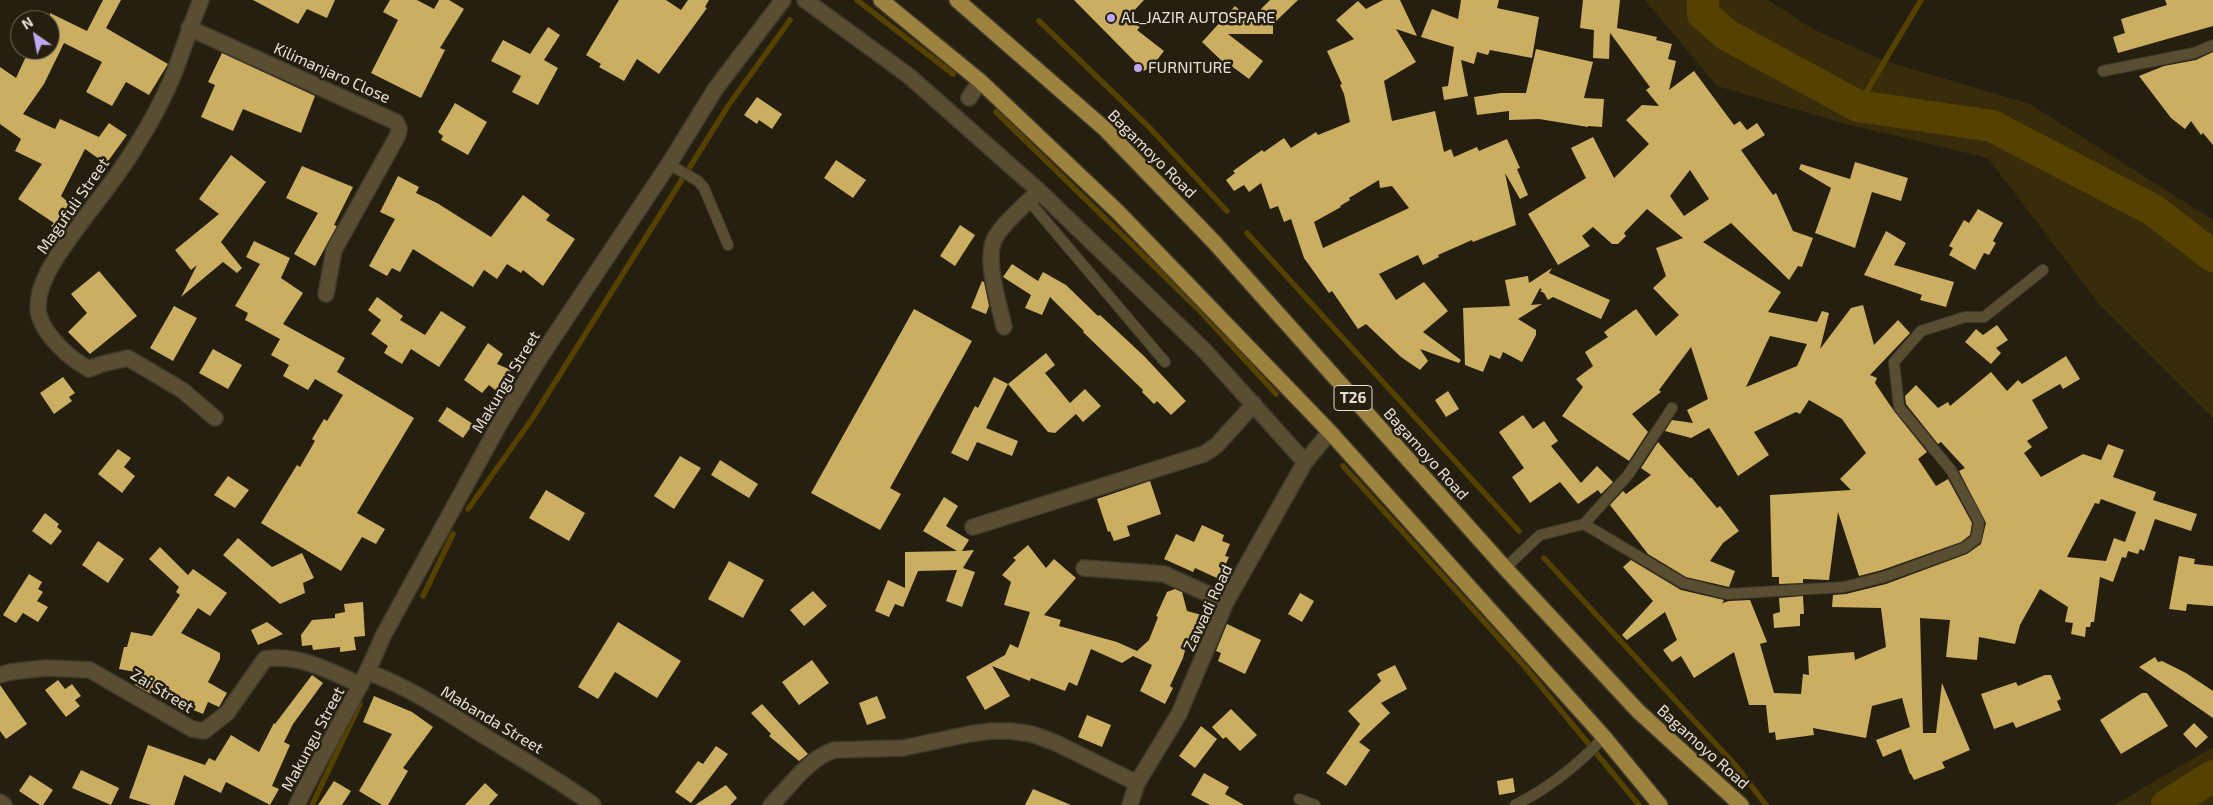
<!DOCTYPE html>
<style>
body{margin:0}
#map{position:relative;width:2213px;height:805px;overflow:hidden;background:#251f10;font-family:"Exo 2",sans-serif}
canvas{display:block}
.north{position:absolute;left:10px;top:10px;width:50px;height:50px;box-sizing:border-box;background:#251f10;border:1px solid #716c60;border-radius:50%;rotate:327deg;font-size:14px;font-weight:700;line-height:20px;text-align:center;color:#e4e0d7}
.north::after{content:'';display:block;margin:auto;width:18px;height:22px;background:#c1a8f3;clip-path:polygon(50% 0,100% 100%,50% 72%,0 100%)}
</style>
<div id="map">
<canvas width="2213" height="805"></canvas>
<div class="north">N</div>
</div>
<script>
const g = document.querySelector('canvas').getContext('2d');
g.lineJoin = 'round';
function fillPath(path, color) { g.fillStyle = color; g.fill(path, 'evenodd'); }
function stroke(path, color, width, dash) { g.strokeStyle = color; g.lineWidth = width; g.lineCap = dash ? 'butt' : 'round'; g.setLineDash(dash || []); g.stroke(path); }
function write(font, color, halo, rows, align = 'center') {
  g.font = font + ' "Exo 2",sans-serif'; g.lineWidth = 5; g.setLineDash([]); g.textBaseline = 'middle'; g.strokeStyle = halo; g.fillStyle = color; for (const [text, x, y, turn = 0] of rows) {
    g.save(); g.translate(x, y); g.rotate((+turn || 0) * Math.PI / 180); g.textAlign = isNaN(turn) ? turn : align; if (halo) g.strokeText(text, 0, 0); g.fillText(text, 0, 0); g.restore();
  }
}
const green = new Path2D(`
 M1645,0h123l45,29 72,32 145,43 183,116v198l-115,-115 -110,-145 -146,-35 -125,-37z
 M2213,747v58h-99z`);
const stream = new Path2D(`
 M857,0l96,74
 M1039,21l110,106 78,84
 M1858,106l63,-106
 M996,112l203,198 77,84
 M1247,233l272,298
 M1343,466l182,201 114,138
 M468,509l64,-90 196,-313 62,-86
 M1544,558l193,209 29,38
 M423,596l30,-62
 M312,805l48,-101`);
const river = new Path2D(`
 M1703,0v14l24,21 131,71 134,20 161,84 60,46
 M2167,805l46,-29`);
const building = new Path2D(`
 M103,0h18l-15,28 62,36 -19,31 -23,-13 -14,24 -26,-14 16,-30 -38,-19 -20,41 -21,30 32,15 5,-10 39,18 10,-14 18,12 -21,29 -21,-15 -24,47 17,15 -17,23 -10,-8 3,-3 -36,-24 24,-35 -27,-13 6,-12 -21,-15v-57l16,11 13,-28h21v-37l37,18z
 M253,0h82l-8,18 -20,-9 -9,15z
 M390,0h27l17,9 5,-9h10l15,9 -24,39 5,2 -24,48 -50,-25 27,-53 -15,-8z
 M619,0h47l15,10 7,-10h21l-4,7 2,1 -48,66 -22,-15 -13,22 -25,-14 2,-3 -15,-9z
 M1074,0h70l-15,16 11,11 -3,3 27,21 -11,14 -9,6z
 M1270,0h28l-25,24v10h-45l35,27 -14,18 -23,-17 -1,2 -23,-22 33,-36 15,14z
 M1383,0h17l17,36 -21,-7 20,33 -32,19 8,40 43,-10 9,41 7,-3 3,8 23,-10 2,4 28,-12 13,29 -3,1 11,26 -8,4 -15,-26 11,52 -43,17 -1,-2 -34,15 1,2 -16,8 -5,-10 -39,19 17,26 28,-18 24,29 -25,21 38,28 -2,3 -39,-14 8,12 -8,9 -19,-13 -35,-33 -8,5 -26,-38 -3,2 -25,-35 -13,-39 -7,3 -6,-16 -8,3 -9,-26 -12,9 -5,-7 -10,6 -8,-11 9,-7 -2,-2 29,-21 2,2 20,-14 7,10 25,-16 2,3 32,-13 -6,-28 -4,-9 2,-1 -15,-33 27,-12 -18,-19 22,-19 8,8zM1379,180l1,8 12,-2 17,22 -86,40 -9,-26 27,-15 -1,-1 10,-6 -1,-2z
 M1461,0h38l-2,8 42,9 -7,41 -42,-8 -2,5 -11,-3 -3,12 -13,-4 7,36 -24,4 -2,-13 6,-1 6,-39 -33,-10 11,-28 26,10z
 M1583,0h37l-3,28 40,9 -1,3 16,4 -4,15 8,2 -7,29 25,-19 40,54 6,-4 7,9 10,-7 8,12 -24,15 32,45 3,-2 17,38 20,7 -11,29 -4,-1 -9,14 -58,-57 -28,19 78,50 -13,20 49,10 5,-11 7,2 -9,36 31,-41 12,-3 11,40 24,-25 12,13 -40,42 7,3 -2,5 19,28 33,41 -9,7 18,27 12,-7 24,44 -2,12 -9,7 -79,28 -23,6 -21,-64 -9,68 -26,-1v4l-24,1v-7h-7l-2,-82 81,-5 -11,-11 26,-26 -24,-34 -33,-19 -9,14 -4,-2 -42,20 15,23 -31,21 -29,-48 -18,10 -26,-7 7,-11 21,3 -6,-13 21,-11 -17,-52 -32,43 2,2 -29,22 16,18 -19,29 -67,-45 21,-29 -7,-8 17,-13 -8,-14 23,-15 -4,-5 32,-23 20,27 23,-21 -26,-27 13,-12 -10,-28 27,-10 -36,-29 -23,24 2,3 -8,8h-6l-19,-17 -11,9 8,10 -32,19 -30,-51 58,-36 -15,-30 22,-11 21,41 35,-34 -23,-24 16,-15 17,1 -13,-16 4,-3 -40,-54 -1,26 -16,-1 1,-28 -14,-2zM1690,170l19,29 -25,17 -14,-20zM1770,336l37,8 -10,22 -51,21z
 M2165,0h48v26l-95,27 -5,-16 12,-4 -4,-14 46,-14z
 M548,27l12,8 -16,25 14,8 -20,37 -26,-13 9,-16 -30,-15 12,-21 27,14z
 M1536,49l57,13 -9,36 20,1 -2,28 -14,-1v1l-49,-8 -30,1v-9l-32,4 -3,-18 27,-4h25z
 M2213,52v93l-10,-12 -2,2 -10,-14 -6,8 -14,-11 -32,-42 25,-10 32,-6z
 M222,53l93,43 -14,37 -58,-24 -10,22 -32,-14 14,-32 -7,-3z
 M757,97l25,17 -10,15 -13,-9 -2,4 -13,-9z
 M455,103l32,19 -19,33 -27,-15 2,-4 -5,-4z
 M231,155l35,27 -45,60 21,26 -5,5 -14,-11 -42,35 16,-32 -6,5 -16,-20 44,-36 -20,-15z
 M836,160l30,20 -13,18 -29,-20z
 M1855,162l53,16 -7,23 -29,-9 -17,56 -40,-15 16,-45 -32,-19 2,-5 49,15z
 M302,166l51,21 -19,38 3,1 -22,40 -21,-12 24,-41 -32,-15z
 M398,176l21,11 -3,6 21,10 54,34 32,-42 27,20 -4,5 29,19 -32,47 -20,-16 -2,3 -14,-9 -10,15 -13,-9 -11,17 -60,-38 -13,23 -8,-4 -5,8 -18,-10 26,-47 -15,-7z
 M1978,209l25,14 -10,18 3,2 -7,12 -5,-2 -9,17 -26,-15 4,-7 -4,-2 15,-26 5,3z
 M960,225l15,10 -20,31 -15,-10z
 M1886,231l20,12 -12,22 60,17 -8,25 -26,-7 2,-5 -58,-20z
 M254,241l36,17 -9,20 22,15 -20,31 62,34 -8,14 77,46 -57,95 28,16 -9,15 -14,-7 -21,34 -80,-48 36,-58 3,2 15,-26 -3,-2 12,-20 3,2 16,-26 -28,-16 -7,11 -25,-14 6,-11 -18,-10 9,-16 -35,-19 3,-7 -13,-7 25,-42 -14,-7z
 M1012,264l26,17 5,-9 23,13 32,31 2,-1 44,41 42,45 -15,14 -14,-14 -3,3 -12,-12 1,-2 -60,-58 1,-1 -34,-34 -8,18 -17,-7 6,-13 -28,-18z
 M1552,268l-3,5 61,27 -9,19 -48,-22 -5,3 -4,-7 -4,-2 2,-1 -2,-2 -9,17 11,-1 -24,15 18,11v5l-14,27 -19,-10 -3,7 -10,-4 -7,17 -18,-7 -2,-57 47,-2 -5,-26 23,-4 1,7z
 M99,271l38,45 -47,38 -22,-22 19,-19 -16,-19z
 M982,281l2,1 5,24 -3,8 -15,-6z
 M377,297l26,19 -3,4 25,15 16,-24 25,16 -27,40 -28,-18 -9,15 -18,-11 4,-7 -17,-12 10,-14 -13,-10z
 M174,306l23,12 -24,43 -23,-13z
 M914,309l58,32 -82,147 11,6 -21,36 -69,-37z
 M1997,325l11,15 -12,8 5,5 -10,11 -26,-22 11,-13 7,6z
 M488,343l15,11 -6,10 14,6 -5,10 3,2 -9,12 -11,-9 -7,8 -18,-13z
 M213,349l29,16 -14,24 -29,-16z
 M1046,353l9,12 -10,8 25,30 15,-14 16,17 -18,16 -7,-8 -21,19 -7,-1 -40,-48z
 M2066,356l14,23 -17,10 -3,-5 -28,16 16,28 -21,13 5,6 -8,6 17,24 42,-23 18,6 7,-16 16,6 -11,27 43,15 -3,8 44,14 -6,17 -36,-12 -11,32 -4,-2 -2,5 -10,-3 -2,7 -4,-1 -9,25 -13,-5 -6,45h-3l-1,5h-4l-1,10 -14,-3 2,-11 -8,-1 3,-15 -28,-18 -20,36 -5,19 -36,-7 -2,23 -31,-3 4,-37 -30,-2 3,115h13l6,-50 28,67 -28,12 3,6 -31,12 -3,-6h-1l-9,-25 -18,8 -7,-17 34,-13 -8,-29 -30,8 -6,32 -53,-10 1,7 -38,5 -1,-8 -6,1 -3,-28h-17l-15,-53 -40,26 -13,-22 -9,6 -9,-12 14,-10 -12,-28 -38,28 -5,-5 31,-34 -30,-34 8,-7 50,30 43,10 -2,3 7,-2 21,-1 17,42 -7,2 14,49 27,1 2,-20 6,1 -1,-19 46,-4 1,8 31,-13 -5,-39 -49,-1 1,-12 13,-1 40,-10 81,-30 14,-10 5,-21 -27,-52 6,-3 -24,-26 -3,2 -32,-40 -1,-8 11,-11 22,23 10,-6 2,4 41,-34 16,19 11,-11 4,4zM2101,499l35,13 -11,30 -11,-4 -8,23 -39,-4 28,-54 4,1z
 M63,377l12,16 -6,4 3,4 -18,13 -14,-21z
 M994,377l14,7 -22,44 32,13 -6,15 -35,-14 -9,19 -17,-8 24,-47 3,2z
 M1448,391l11,18 -13,8 -11,-17z
 M447,407l26,17 -10,14 -25,-17z
 M1523,415l10,14 11,-8 14,20 -7,5 30,37 16,-17 16,16 -12,12 -3,-4 -20,14 -18,-22 -30,21 -18,-26 12,-9 -25,-36z
 M1658,442l32,36 1,-1 26,31 3,-2 19,25 -16,12 -13,18 25,10 -6,16 -43,-10 -38,-23 -38,-49 13,-14 3,3 25,-19 -10,-7z
 M118,449l13,9 -7,9 11,9 -13,17 -24,-19z
 M680,456l21,12 -27,41 -20,-13z
 M720,460l38,24 -9,14 -38,-23z
 M228,476l21,14 -14,18 -21,-13z
 M1150,481l11,33 -34,12 3,10 -16,5 -4,-10 -2,1 -11,-33z
 M546,490l39,23 -16,28 -40,-23z
 M944,497l14,9 -12,20 23,14 -7,11 12,-1 -11,18 12,4 -13,35 -16,-6 11,-31 -39,1 -15,36 -8,-3 -6,13 -14,-6 13,-31 17,8v-36l52,-1 -34,-20z
 M45,513l14,11 -2,3 5,4 -11,14 -19,-14z
 M1202,525l22,10 -2,6 8,3 -5,12 4,1 -10,22 -24,-11 -2,4 -29,-13 12,-25 18,8z
 M238,538l34,29 30,-14 12,25 -11,5 2,10 -25,11 -57,-49z
 M98,541l26,18 -16,24 -26,-18z
 M1028,545l18,23 8,-9 22,19 -32,37 17,5 -2,6 58,16 20,9 12,-11 9,-23 -2,-1 11,-24 8,-3 7,3 5,19 22,6 -12,29 -10,-3 -4,15 -13,28 3,2 -8,16 -25,-13 12,-26 -19,-9 -11,7 -31,-14 -14,37 -8,-4 -4,9 -34,-13 -1,3 -38,-15 18,30 -25,14 -19,-33 39,-22 5,-11 8,4 12,-36 -26,-7 7,-23 -9,-7 14,-15 -3,-2z
 M160,547l28,28 5,-6 34,24 -17,23 -12,-8 -17,25 39,20v6l-12,23 19,11 -8,14 -11,-5 -5,12 -52,-22v2l-16,-9 6,-12 -22,-4 5,-22h3l4,-15 21,4 28,-41 -4,-3 3,-5 -30,-28z
 M2179,556l16,3 -1,5 19,2v40l-26,-2 -1,7 -17,-2z
 M729,561l35,19 -21,38 -35,-19z
 M29,574l13,8 -4,7 5,3 -6,9 11,6 -10,15 -15,-9 -7,10 -13,-8z
 M813,591l14,15 -23,20 -14,-16z
 M1300,593l14,8 -12,21 -14,-8z
 M1803,596l1,18h-4v12l-26,2 -1,-14 7,-2 -1,-14z
 M363,602l2,34 -11,1 2,13 -16,2v-5l-27,3 -1,-5 -10,1 -1,-11 11,-15 23,-2v-4l10,-2 -1,-8z
 M267,622l16,12 -25,11 -7,-15z
 M618,622l63,39 -24,37 -42,-26 -17,27 -20,-12z
 M1227,624l34,16 -16,34 -27,-13 3,-8 -5,-2z
 M2155,657l3,5 4,-1 24,12 27,18v27l-74,-51z
 M812,660l17,23 -30,22 -17,-23z
 M1395,665l12,24 -26,14 9,10 -31,29 11,8 -24,36 -20,-13 34,-49 -12,-13 33,-30 -4,-7z
 M312,675l11,8 -30,41 -9,18 6,3 -18,41 7,3 -9,16 -44,-23 -5,11 -37,-18 -10,30h-23l-22,-7 19,-53 57,20 4,-7 6,3 16,-26 28,17 15,-29 1,1z
 M2045,675h6l10,24 -4,2 4,9 -45,18 -3,-6 -19,7 -13,-35 35,-12 2,4z
 M58,680l7,9 7,-5 9,12 -6,4 5,6 -14,11 -21,-27z
 M0,685l27,39 -21,15 -6,-8z
 M2142,693h5l21,33 -47,28 -21,-34z
 M374,696l38,16 21,15 -30,41 5,3 -20,34h-6l-23,-14 33,-57 -29,-12z
 M877,696l9,22 -19,7 -8,-22z
 M762,704l46,50 -9,7 -30,-25 2,-2 -20,-21z
 M1231,709l26,26 -17,16 -14,-14 -3,2 -11,-12z
 M1087,715l24,10 -9,22 -24,-10z
 M2194,723l14,14 -12,11 -13,-14z
 M1201,726l16,13 -22,29 -16,-12z
 M716,746l12,8 -37,49 -16,-11 23,-31 5,3z
 M81,770l38,18 -8,17 -39,-17z
 M1204,773l25,14 -4,7 19,11h-34l-19,-10z
 M30,775l23,15 -10,15h-3l-21,-14z
 M1513,778l2,14 -16,3 -2,-14z
 M334,781l17,10 -9,14h-24z
 M485,783l13,12 -9,10h-24z
 M726,785l11,13 -7,7h-35z
 M1033,789l38,16h-46z`);
const service = new Path2D(`
 M2103,71l91,-18 19,-8
 M669,164l29,17 6,7 24,57
 M1029,201l136,161
 M1584,524l99,59 44,11 117,-7 40,-10 80,-29 12,-9 3,-17 -28,-52 -52,-63 -5,-45 27,-31 44,-14h19l59,-47
 M1505,568l35,-33 44,-11 44,-49 44,-67
 M1299,799l16,6
 M1515,805c32,-16 64,-41 89,-68`);
const minor = new Path2D(`
 M201,0c-8,19 -14,38 -21,57 -10,30 -27,62 -44,89 -20,34 -47,64 -69,96 -13,18 -29,42 -29,65 0,24 32,52 51,62l13,-5 26,-6 54,32 33,28
 M805,0l104,76 130,115 166,160 100,111
 M189,28l207,94 3,6 -1,7 -64,115 -8,44
 M969,98l11,-17
 M1004,327c-5,-23 -21,-71 -8,-91 10,-16 30,-32 43,-45
 M973,527l231,-73 13,-9 37,-41
 M1084,568l80,6 62,28
 M368,672c43,16 80,41 118,65 36,22 73,43 107,68
 M0,675l10,-3 36,-4 44,2 102,59 12,2 23,-18 38,-54c33,-6 67,13 96,26
 M0,802l4,3
 M297,805c27,-58 62,-110 86,-169l117,-213 39,-64 130,-195 47,-76 67,-88
 M771,805c19,-19 37,-46 63,-55l69,-2 66,-14 23,-3h19l21,3 24,9 81,40
 M1130,805l7,-22 42,-69 47,-112 79,-140 25,-30`);
const trunk = new Path2D(`
 M881,0l99,81 138,131 212,220 274,305 56,68
 M957,0l148,129 109,113 291,326 133,143 103,94`);
const markers = [
 [1111,18,5,"#c1a8f3"],
 [1138,68,5,"#c1a8f3"]
];
const shields = [
 [1353,398,38]
];
const shieldNames = [
 ["T26",1353,398]
];
const poiNames = [
 ["AL_JAZIR AUTOSPARE",1121,18],
 ["FURNITURE",1148,68]
];
const streetNames = [
 ["Kilimanjaro Close",332,73,24],
 ["Bagamoyo Road",1152,154,45],
 ["Magufuli Street",73,206,-55],
 ["Makungu Street",506,382,-59],
 ["Bagamoyo Road",1426,454,48],
 ["Zawadi Road",1208,608,-65],
 ["Zai Street",162,691,31],
 ["Mabanda Street",492,720,31],
 ["Makungu Street",313,739,-62],
 ["Bagamoyo Road",1703,747,42]
];
fillPath(green, '#382c0a');
stroke(stream, '#564200', 5.5);
stroke(river, '#564200', 32);
fillPath(building, '#cbae62');
stroke(service, '#403a2c', 12);
stroke(minor, '#403a2c', 18);
stroke(trunk, '#403a2c', 18);
stroke(service, '#594e31', 10);
stroke(minor, '#594e31', 15);
stroke(trunk, '#9d833e', 15);
for (const [x, y, r, color] of markers) { const dot = new Path2D(); dot.arc(x, y, r, 0, 2 * Math.PI); g.fillStyle = color; g.fill(dot); stroke(dot, '#251f10', 2); }
for (const [x, y, w] of shields) { const box = new Path2D(); box.roundRect(x - w / 2, y - 12.5, w, 25, 4); g.fillStyle = '#251f10'; g.fill(box); stroke(box, '#e4e0d7', 1); }
write('bold 15px', '#e4e0d7', null, shieldNames);
write('16px', '#e4e0d7', '#251f10', poiNames, 'left');
write('16px', '#e4e0d7', '#251f10', streetNames);
</script>
